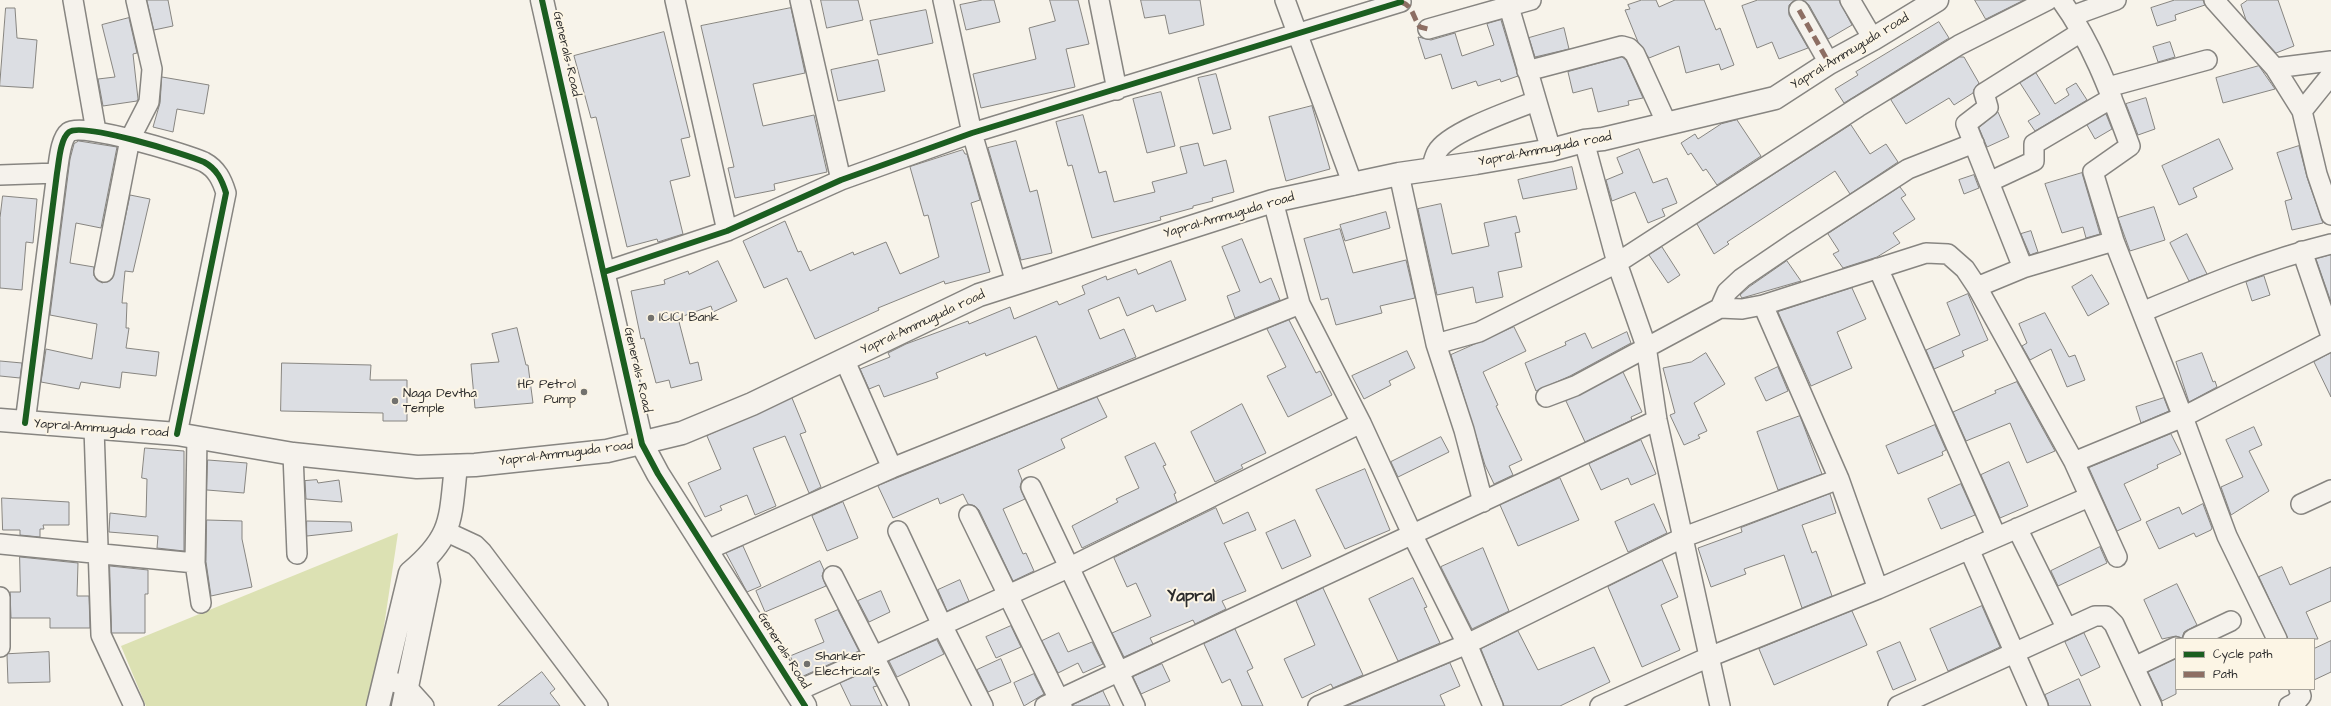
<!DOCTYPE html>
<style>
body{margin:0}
#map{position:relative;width:2331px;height:706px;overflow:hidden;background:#f7f3ea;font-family:"Architects Daughter",sans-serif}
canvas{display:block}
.legend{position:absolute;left:2175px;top:638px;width:140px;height:52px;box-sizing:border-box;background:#fcf5e5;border:1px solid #a8a49b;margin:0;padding:5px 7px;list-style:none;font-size:12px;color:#2b2b2b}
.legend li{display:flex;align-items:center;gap:8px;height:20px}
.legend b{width:20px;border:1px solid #a8a49b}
</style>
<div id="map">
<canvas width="2331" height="706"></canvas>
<ul class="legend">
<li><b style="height:5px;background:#1b5e20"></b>Cycle path</li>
<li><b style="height:5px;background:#8d6e63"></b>Path</li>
</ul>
</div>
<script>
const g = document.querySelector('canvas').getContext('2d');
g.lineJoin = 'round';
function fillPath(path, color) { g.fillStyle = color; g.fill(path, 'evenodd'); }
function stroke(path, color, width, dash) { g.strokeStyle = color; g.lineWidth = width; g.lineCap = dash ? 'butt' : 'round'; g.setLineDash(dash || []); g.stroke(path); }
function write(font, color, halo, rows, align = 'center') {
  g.font = font + ' "Architects Daughter",sans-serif'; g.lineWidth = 4; g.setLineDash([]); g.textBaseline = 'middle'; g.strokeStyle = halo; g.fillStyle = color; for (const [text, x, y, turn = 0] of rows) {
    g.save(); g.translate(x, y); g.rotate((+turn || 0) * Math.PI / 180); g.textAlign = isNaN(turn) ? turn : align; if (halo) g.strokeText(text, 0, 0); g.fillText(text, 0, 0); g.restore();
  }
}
const green = new Path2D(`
 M398,533l-26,173h-226l-25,-60z`);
const building = new Path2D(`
 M147,0h21l5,26 -19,4z
 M821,0h37l5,20 -36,8z
 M983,0h11l6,22 -34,8 -6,-25z
 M1050,0h28l11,44 -23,5 9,38 -94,21 -8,-34 63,-15 -7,-31 26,-7z
 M1141,0h59l4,25 -35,9 -4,-19 -20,3z
 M1642,0h14l3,7 16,-7h29l12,30 4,-2 14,37 -13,5 -2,-6 -33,9 -7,-27 -30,12 -11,-16 -13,-32 5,-1 -2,-4z
 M1758,0h37l-6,5v10l19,33 -29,11 -7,-17 -15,6 -15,-42z
 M1803,0h36l13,25 -24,14 -19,-34z
 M1975,0h49l-38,19z
 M2175,0h28l2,5 -30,10 1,5 -19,6 -6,-18z
 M2248,0h30l16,46 -18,7 -30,-33 -5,-15z
 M6,8h9l2,30 20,2 -4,48 -33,-2z
 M791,8l14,65 -52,11 10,42 51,-11 13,57 -53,12 1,6 -40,8 -7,-30 6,-1 -33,-141z
 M926,10l7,33 -55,12 -8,-34z
 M129,18l8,35 -4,1 5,45 -1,2 -34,5 -5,-27 17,-2 -13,-52z
 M1501,20l17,56 -17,6 -1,-3 -22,7 -2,-5 -24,8 -11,-35 -16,5 -7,-22 13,3 24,-7 7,23 32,-11 -7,-21z
 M1939,22l10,16 -105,65 -9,-14 23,-14 -2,-3z
 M1564,28l5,21 -34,8 -6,-19z
 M664,32l26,105 -9,2 9,37 -20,5 13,53 -25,8 -1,-3 -30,8 -31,-130 -5,1 -17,-62z
 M2170,42l5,15 -17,5 -5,-15z
 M1622,57l4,3 17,38 -15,3 1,4 -31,7 -6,-24 -19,5 -5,-21z
 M1960,57h4l15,26 -5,6 -1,4 -19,12 -5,-7 -43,26 -15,-24z
 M878,60l7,31 -47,10 -7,-31z
 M2259,66l16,23 -52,14 -7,-25z
 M2036,73l19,31 14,-9 -3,-6 10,-6 11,17 -52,31 -7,-10 12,-7 -20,-31z
 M1216,74l15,55 -18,5 -15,-56z
 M162,77l47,8 -5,29 -27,-5 -4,23 -20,-5 7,-24z
 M1161,92l14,54 -28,7 -14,-54z
 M2146,98l9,31 -17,6 -12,-31z
 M1312,106l18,63 -44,12 -17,-64z
 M1998,112l11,25 -22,10 -8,-19z
 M2106,114l6,15 -17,10 -8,-14z
 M1083,115l16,58 7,-2 8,31 41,-10 -3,-10 35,-9 -7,-26 18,-4 6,23 22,-6 8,32 -22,6 1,3 -20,5v2l-33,9 1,3 -69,18 -20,-73 -4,1 -12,-44z
 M1737,120l24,36 -44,29 -11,-16 -3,2 -12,-18 -3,2 -7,-12 14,-9 3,5 23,-15z
 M1851,125l19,29 16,-10 12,18 -48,32 -15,-23 -108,71 2,2 -15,10 -17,-30z
 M2219,139l14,30 -40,19 4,9 -18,8 -17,-39z
 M79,141l38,6 -16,81 -25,-5 -6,40 24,4v9l8,7 10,-4 18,-84 20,4 -17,73 -8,-1 -3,32h5l-1,25h3l-3,20 33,4 -3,24 -34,-4 -2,16 -39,-6 -2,7 -38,-7 5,-33 46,10 5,-35 -47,-9 20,-156 4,-15z
 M1016,141l14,51 7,-2 15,63 -31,7 -33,-112z
 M2299,146l8,31 16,46 -31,7 -7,-29 7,-2 -15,-46z
 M1639,149l14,34 14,-5 10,25 -15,6 3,7 -17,7 -13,-31 -23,9 -6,-21 17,-7 -6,-15z
 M963,150l2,4h2l13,46 -9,3 19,69 -45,12 -1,-3 -66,27 1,2 -64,29 -28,-61 -23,10 -21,-47 42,-20 13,31 3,-1 9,20 43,-19 1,3 32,-13 14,32 39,-17 -11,-42 -4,1 -14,-49z
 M1572,167l5,22 -54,10 -5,-19z
 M2082,173l18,61 -14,4 -3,-11 -21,6 -17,-49z
 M1974,175l5,13 -15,6 -5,-14z
 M1900,187l6,8 -5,3 14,21 -22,14 7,10 -23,14 -34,11 -10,-14 6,-3 -11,-17z
 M3,196l34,3 -4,44 -7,-1 -4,48 -22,-2v-70z
 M1441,204l11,50 37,-8 -5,-23 32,-7 4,16 -5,1 7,34 -24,5 5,25 -27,6 -3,-16 -36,8 -19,-86z
 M2154,207l11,33 -35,11 -12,-33z
 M1386,212l4,16 -45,13 -5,-16z
 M1340,229l13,44 53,-13 9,38 -35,8 2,7 -46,12 -8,-27 -7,2 -17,-61z
 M2031,231l7,21 -8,3 -9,-21z
 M2187,234l20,40 -18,7 -19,-38z
 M1242,239l18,44 11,-5 9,22 -45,18 -8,-22 13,-5 -18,-44z
 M1662,247l18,28 -12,8 -19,-28z
 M2331,255v47l-15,-43z
 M718,261l19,40 -24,11 -2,-6 -33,12 12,46 8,-2 4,18 -31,8 -2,-8 -13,3 -12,-45 -3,1 -10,-48 34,-7 -1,-4 24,-9 1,3z
 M1171,261l15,39 -30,12 -3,-7 -26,11 -8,-19 -31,13 12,29 24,-10 12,28 -78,32 -22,-53 -50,20 -1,-3 -49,20 2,5 -54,19 -5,-12 -10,4 -9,-20 30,-12 -2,-4 18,-9 62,-23 1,3 41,-17 4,12 43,-18 2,4 26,-11 -3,-8 24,-10 1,4 29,-11 2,5z
 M1787,261l14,20 -59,17 -2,-3 9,-8z
 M2092,275l17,29 -21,12 -16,-29z
 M2264,276l6,19 -18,6 -6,-19z
 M1852,288l14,31 -29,13 15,36 -41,18 -33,-74z
 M1968,294l20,46 -26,11 2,5 -30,13 -8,-19 34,-15 -13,-32z
 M2045,313l24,44 6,-2 10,25 -18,7 -16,-38 -21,11 -8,-14 5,-3 -8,-19z
 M1289,320l27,53 4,-2 12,24 -44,22 -21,-41 19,-9 -19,-38z
 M1514,327l12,24 -43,21 15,33 -2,1 26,54 -13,6 4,9 -19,9 -9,-19 -34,-110z
 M517,328l9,37h2l5,38 -58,5 -4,-44 28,-2 -7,-28z
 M1627,332l4,11 -61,33 -34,15 -11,-28 41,-18 -1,-3 20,-9 7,15z
 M1407,351l8,17 -26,13 2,4 -27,14 -12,-23z
 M1706,353l19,31 -31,19 13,28 -9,4 2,3 -16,7 -14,-30 5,-2 -12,-45 28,-6z
 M2202,353l11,29 2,-1 2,6 -28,15 -13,-40z
 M2331,353v44l-17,-35z
 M0,361l22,2 -2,15 -20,-2z
 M282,363l89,2 -1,15h37v41h-24v-8l-102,-2z
 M1778,367l10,24 -22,10 -11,-23z
 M1623,372l19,40 -11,5 1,3 -47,22 -19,-41z
 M2017,382l38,69 -28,12 -17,-40 -44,18 -13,-29 43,-19 -1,-2z
 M1097,397l10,20 -46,22 4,9 -47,22 4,10 -2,7 5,12 -22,10 20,45 3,-1 8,18 -21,10 -34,-71 -4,-4 -7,-2 -5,-10 -23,10 -2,-6 -45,20 -15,-32z
 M792,398l14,34 -6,2 21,53 -12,6 -24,-57 -32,12 23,58 -21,9 -8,-20 -27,11 2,4 -17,7 -17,-34 33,-14 -14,-33z
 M2164,398l5,13 -28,12 -5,-16z
 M1242,404l24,49 -25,12 2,3 -28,14 -24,-50z
 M1800,416l22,58 -44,16 -21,-58z
 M1935,425l11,25 -4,2 1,3 -45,19 -12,-28z
 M2254,427l8,18 -13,6 20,40 -38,24 -10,-28 22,-10 -17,-37z
 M2171,434l10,20 -24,11 1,3 -34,16 17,36 -24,11 -28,-63z
 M1441,437l8,15 -51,25 -7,-15z
 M1641,440l15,34 -25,11 -3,-7 -27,12 -12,-26z
 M1155,443l11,22 -3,1 13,27 -2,1 3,8 -95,46 -10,-22 46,-24 -2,-3 23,-11 -14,-31z
 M145,448l39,3v100l-27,-3 1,-12 -49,-4 1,-19 36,4 1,-38 -5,-1z
 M208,460l39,3 -3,30 -37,-3z
 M2009,462l19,44 -28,12 -19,-43z
 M1365,469l25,61 -45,19 -29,-59z
 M1560,478l19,42 -61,26 -18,-41z
 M317,480l1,3 21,-3 3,22 -36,-3 -1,-18z
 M1961,484l14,31 -34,14 -13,-30z
 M1830,494l6,19 -34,12 10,28 4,-2 16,45 -30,12 -18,-53 -40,14 2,5 -35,13 -13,-39 44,-16 -1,-4z
 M2,498l67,4v23h-26l1,4h-4v8l-20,-2v-5h-17z
 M843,502l15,36 -31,13 -15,-35z
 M1654,504l13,29 -39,19 -13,-30z
 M2203,504l9,24 -1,2 -15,7 -2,-4 -35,16 -13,-27 33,-15 3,7z
 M1216,508l7,16 25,-12 8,18 -32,13 22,48 -24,10 4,8 -31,15 -2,-4 -43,18 3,6 -29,13 -12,-24 39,-17 -15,-33 -9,4 -13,-29z
 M207,520l35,1v18l10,48 -41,9 -5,-34z
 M1295,520l16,36 -29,13 -16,-36z
 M307,521l44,1 1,9 -45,5z
 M743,546l18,40 -14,6 -21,-39z
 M2100,547l7,16 -49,23 -7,-15z
 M1483,548l26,63 -37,18 -31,-62z
 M20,557l58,6 -1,33h12l1,32h-40v-10h-39l-1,-26h10z
 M1662,560l16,37 -17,8 19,45 -38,17 -34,-80z
 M820,561l4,9 -2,6 4,10 -61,26 -9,-21z
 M110,566l38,4v24h-3v39h-33z
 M2282,567l8,18 41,-18v34l-25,11 12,27h-30l-29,-62z
 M1413,578l14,29 -3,1 16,35 -42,18 -29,-62z
 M960,580l9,21 -22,10 -9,-21z
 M2177,584l20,41 -13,7 -2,6 -6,-2 -14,3 -18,-39z
 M1323,588l40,87 -30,13 -2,-4 -29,14 -18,-39 31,-14 -19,-44z
 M881,591l9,21 -21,10 -11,-21z
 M1982,606l18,41 -52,24 -18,-42z
 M838,610l21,41 -58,26 -11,-21 34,-14 -9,-22z
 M1852,611l15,34 -93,40 -15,-36z
 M1011,626l10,21 -25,11 -10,-21z
 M1235,629l18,39 -6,3 16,35h-21l-12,-27 -8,4 -18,-39z
 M1518,631l20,39 56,-23 16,35 -50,24h-56l-23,-57z
 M1059,633l9,19 24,-10 11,22 -20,9 -5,-10 -20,10 -16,-32z
 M2084,633l16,34 -19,9 -16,-34z
 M937,640l7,14 -47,23 -8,-16z
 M2331,641v31l-17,8v-31z
 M1900,642l16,38 -23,10 -16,-38z
 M49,652l1,30 -42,1 -1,-28 1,-1z
 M1001,659l10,23 -23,10 -11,-22z
 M2176,659v35l-14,7 -14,-29z
 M1450,663l10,23 -20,9 5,11h-98z
 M1162,664l8,17 -29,13 -8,-17z
 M869,671l8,15 -4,1 9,19h-31l-11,-23z
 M542,672l13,17 -5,4 10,13h-62z
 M1034,674l10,20 -20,12 -10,-23z
 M2079,679l12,27h-42l-4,-11z
 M1103,691l7,15h-37v-1z`);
const minor = new Path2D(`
 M73,0l23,131
 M675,0l52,231
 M800,0l41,180
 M943,0l29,133 44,150
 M1099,0l18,90
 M1285,0l68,185
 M1507,0l44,150
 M1850,0l23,39
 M2061,0c32,44 50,95 69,146l-37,26 21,69 69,176 44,119 50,103
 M2214,0l61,68 27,43 15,63 14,41
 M1799,10l30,53
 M2072,16l44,-16
 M1428,29l103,-29
 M2275,68l56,-7
 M1527,71l95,-25 7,2 6,6 32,70
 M2108,87l99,-27
 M2302,111l29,-36
 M1584,141l33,122 29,83 11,74 63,286
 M1431,170c2,-6 3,-13 6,-18 11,-20 76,-42 99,-51
 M1399,174l37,170 28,86 19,72
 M0,175l57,-2
 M1989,182l45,-21v-17l78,-46
 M1273,201l27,103 61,119 52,113 54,108 26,62
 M2302,251l29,85
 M1878,268l118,268
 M2023,268l-57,-144 22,-17 -4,-14 97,-61
 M104,272l26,-133 19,-37 3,-33 -16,-69
 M604,272l123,-41 114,-51 131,-47 429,-131
 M1977,287l46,-19 91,-27
 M1763,305l76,174 39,110
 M1720,308l22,1 21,-4 163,-52 22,1 17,15 12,18 97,175 43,95
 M2142,312c62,-26 124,-52 189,-68
 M1436,344l43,-12 138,-69 241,-156 101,-62 89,-45
 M845,361l47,107
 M1546,397l29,-11 145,-78 7,-16 15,-14 50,-34 116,-75 66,-26
 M25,423l32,-250c2,-11 3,-34 12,-41 13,-10 117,22 135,30 13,7 18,18 22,31l-49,241
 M94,428l7,207 33,71
 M197,437l-2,126 6,40
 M293,454l4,100
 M2074,462l109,-45 148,-76
 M1031,487l104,219
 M2301,504l30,-14
 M969,515l93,191
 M2017,528l50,101
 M898,531l44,94 41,81
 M447,532l28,13 7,7 116,154
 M0,544l195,19
 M1969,549l69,157
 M707,550l185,-82 408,-164
 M833,576l66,130
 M0,597v50
 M2193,639l38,-18
 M2134,667l42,-20
 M384,679l22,7 18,20
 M795,692l275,-125 291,-144
 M1045,706l612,-286
 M1318,706l149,-62 217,-107 155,-58
 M1600,706l109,-49 169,-68 211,-92
 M1898,706l197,-90h11l8,8 38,82
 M2289,706l6,-3 6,-7 -2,-7`);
const tertiary = new Path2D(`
 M542,0l100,444 16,30 147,232
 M378,706l32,-133c44,-37 40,-54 46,-107
 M403,706l26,-125 -4,-20`);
const secondary = new Path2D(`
 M0,420l177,14 116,20 124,13 58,-2 132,-14 75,-18 70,-29 227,-109 259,-83 35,-11 126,-27 77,-11 75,-13 33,-9 19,-2 172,-41 54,-35 44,-24 64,-39`);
const quiet = new Path2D(`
 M1401,2c12,3 12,16 19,25l8,2
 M1799,10l30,53`);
const cycleway = new Path2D(`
 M542,0l100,444 16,30 147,232
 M604,272l123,-41 114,-51 131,-47 429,-131
 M25,423l32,-250c2,-11 3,-34 12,-41 13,-10 117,22 135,30 13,7 18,18 22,31l-49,241`);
const markers = [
 [651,318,4,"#72716e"],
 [584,392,4,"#72716e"],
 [395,401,4,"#72716e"],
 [807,664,4,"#72716e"]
];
const streetNames = [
 ["Yapral-Ammuguda road",1850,52,-31],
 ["Generals Road",566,54,77],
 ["Yapral-Ammuguda road",1545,150,-11],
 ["Yapral-Ammuguda road",1229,216,-16],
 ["Yapral-Ammuguda road",923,323,-25],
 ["Generals Road",637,370,77],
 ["Yapral-Ammuguda road",101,429,4],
 ["Yapral-Ammuguda road",566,454,-7],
 ["Generals Road",783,651,58]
];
const poiNames = [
 ["ICICI Bank",659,318],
 ["HP Petrol",576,385,"right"],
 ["Pump",576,400,"right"],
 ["Naga Devtha",403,394],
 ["Temple",403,409],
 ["Shanker",815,657],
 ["Electrical's",815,672]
];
const districtNames = [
 ["Yapral",1191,597]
];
fillPath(green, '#dce1b3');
fillPath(building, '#dcdee3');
stroke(building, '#878581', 1);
stroke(minor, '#878581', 22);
stroke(tertiary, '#878581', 25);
stroke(secondary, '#878581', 25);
stroke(minor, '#f5f2ec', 19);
stroke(tertiary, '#f5f2ec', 22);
stroke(secondary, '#f5f2ec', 22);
stroke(quiet, '#8d6e63', 5, [10, 5]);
stroke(cycleway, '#1b5e20', 6);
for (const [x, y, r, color] of markers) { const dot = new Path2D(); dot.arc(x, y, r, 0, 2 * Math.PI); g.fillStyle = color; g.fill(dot); stroke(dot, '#fcf5e5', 1.5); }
write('13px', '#2b2b2b', '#fcf5e5', streetNames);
write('13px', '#2b2b2b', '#fcf5e5', poiNames, 'left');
write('bold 17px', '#2b2b2b', '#fcf5e5', districtNames);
</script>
